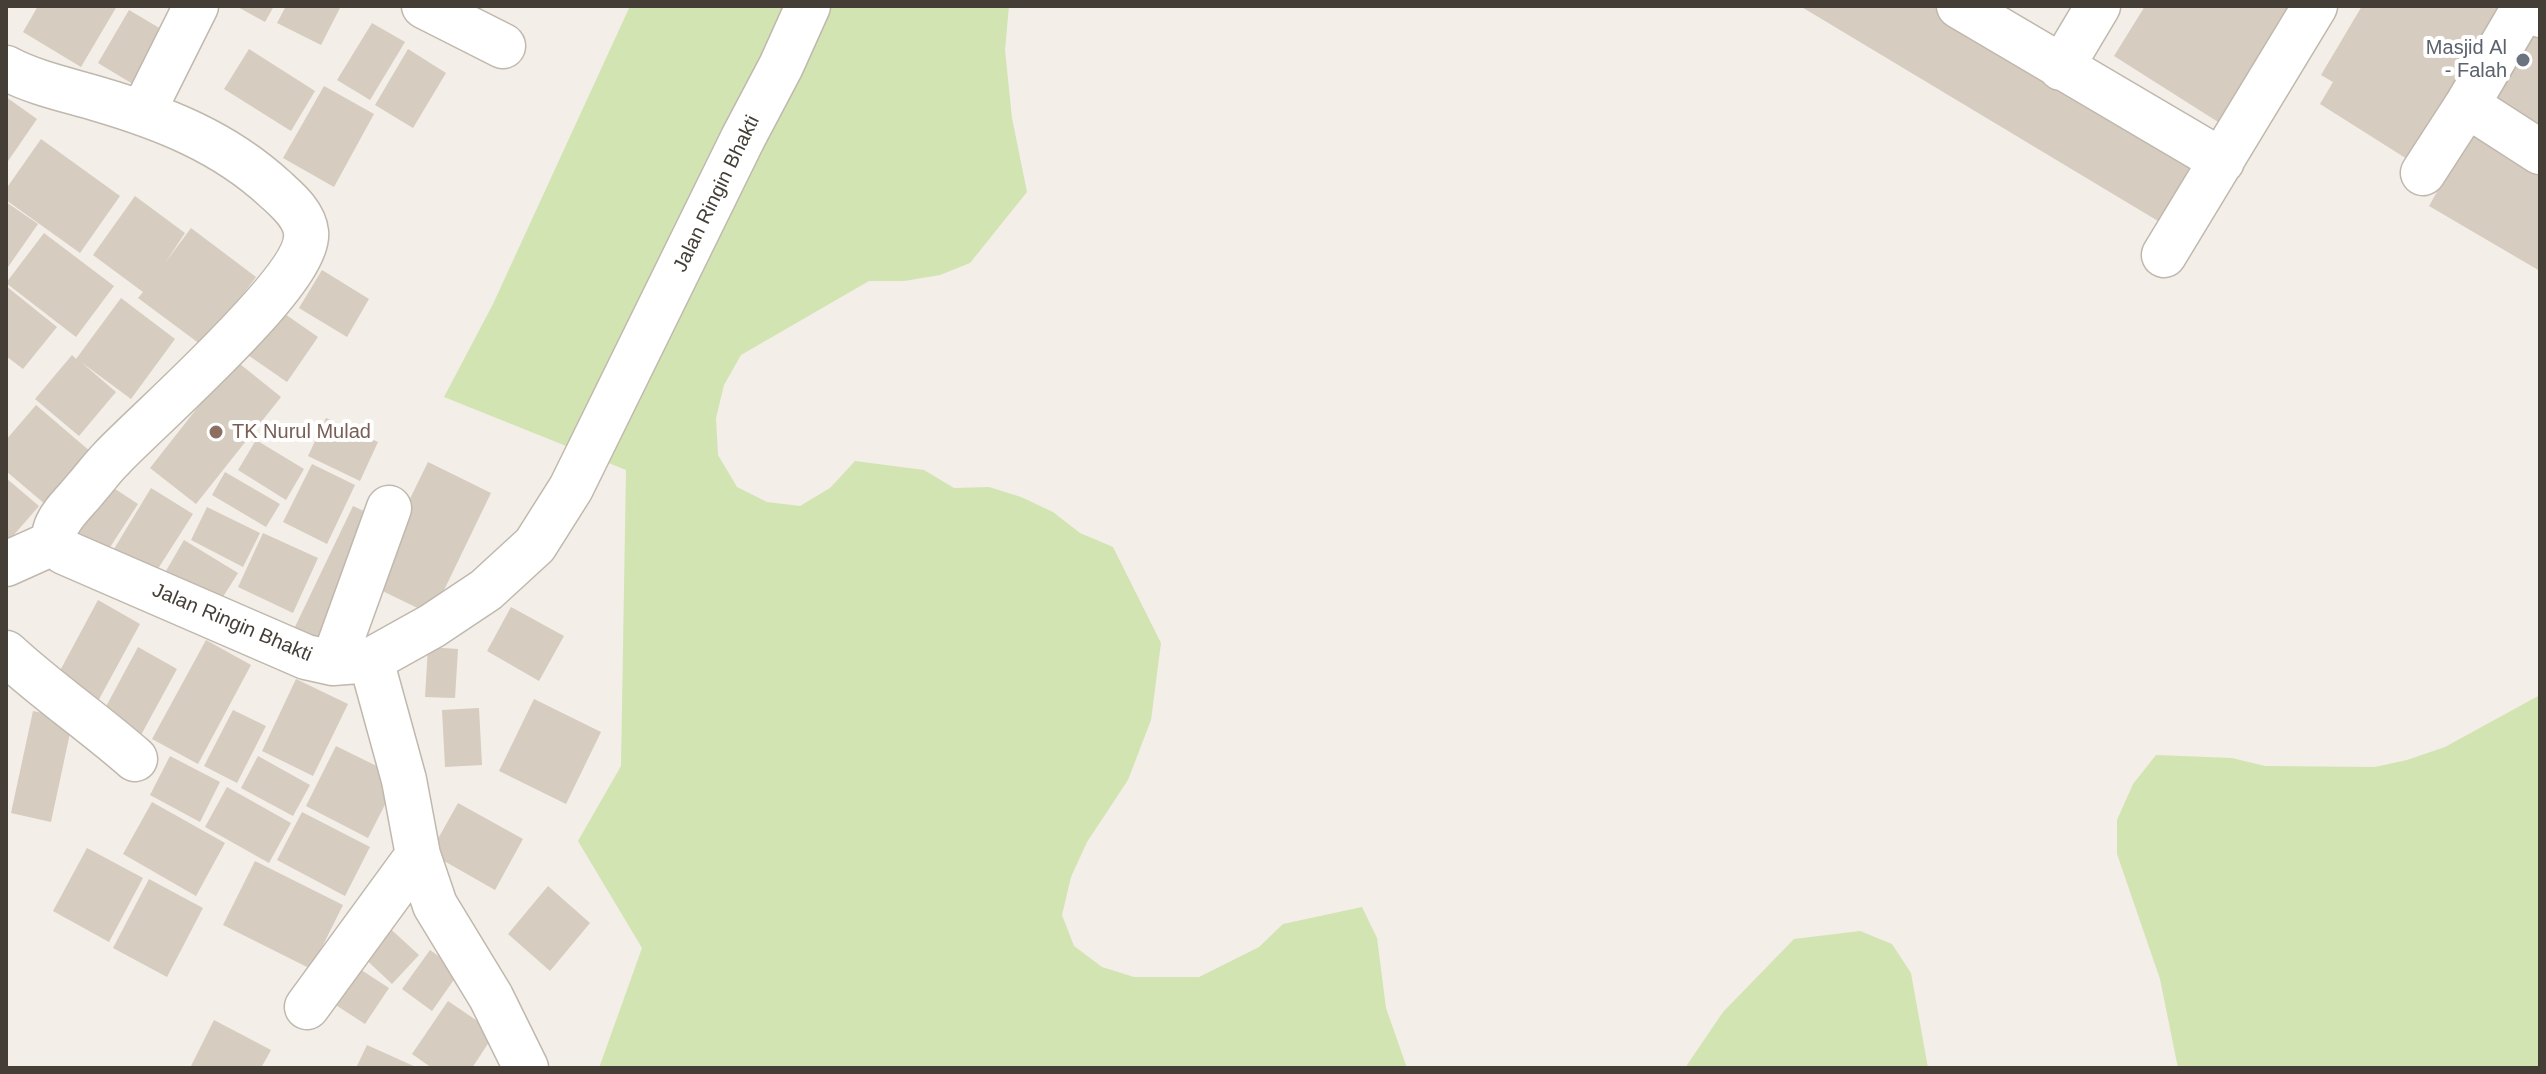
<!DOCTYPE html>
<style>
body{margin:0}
#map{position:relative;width:2546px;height:1074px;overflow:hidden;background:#f3eee7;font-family:Arial,sans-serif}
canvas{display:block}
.frame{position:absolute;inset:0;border:8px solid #453e37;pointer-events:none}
</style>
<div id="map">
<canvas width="2546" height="1074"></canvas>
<div class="frame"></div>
</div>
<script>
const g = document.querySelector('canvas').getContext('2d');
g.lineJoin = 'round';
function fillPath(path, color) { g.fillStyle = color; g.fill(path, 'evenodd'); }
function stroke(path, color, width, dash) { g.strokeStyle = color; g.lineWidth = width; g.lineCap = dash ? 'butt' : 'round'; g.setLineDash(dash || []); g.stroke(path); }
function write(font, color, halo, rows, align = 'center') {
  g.font = font + ' Arial,sans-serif'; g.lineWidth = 8; g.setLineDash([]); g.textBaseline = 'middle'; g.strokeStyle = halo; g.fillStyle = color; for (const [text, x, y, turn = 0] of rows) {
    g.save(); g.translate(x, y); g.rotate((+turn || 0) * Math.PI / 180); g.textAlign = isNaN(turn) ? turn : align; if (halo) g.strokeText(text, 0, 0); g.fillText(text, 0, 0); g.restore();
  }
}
const green = new Path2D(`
 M630,6h379l-4,44 7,68 15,74 -57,71 -30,12 -36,6h-35l-128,74 -17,30 -8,33 2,37 19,32 30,15 33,4 30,-18 25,-27 69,9 30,18 35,-1 32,10 32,15 27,21 33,14 48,96 -10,77 -23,60 -41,62 -16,35 -9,38 12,31 28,21 32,10h65l60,-30 24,-23 79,-17 15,31 9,70 21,60h-808l43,-120 -64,-107 43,-75 5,-296 -182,-73 49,-93z
 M2540,695v373h-362l-18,-89 -43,-125v-34l16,-36 23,-29 76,3 33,8 110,1 32,-7 38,-13z
 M1860,931l32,13 19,29 17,95h-243l38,-56 71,-73z`);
const building = new Path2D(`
 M38,6h79l-36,61 -58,-35z
 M236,6h38l-9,16z
 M286,6h55l-20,39 -44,-22z
 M1800,6h132l266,159 -35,59z
 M2145,6h157l-76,121 -112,-71z
 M2362,6h144l-91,158 -95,-60 13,-22 -12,-7z
 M129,10l49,29 -32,53 -48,-29z
 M372,23l33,19 -35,58 -33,-20z
 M2540,23v109l-57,-34z
 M249,49l66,42 -24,40 -67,-42z
 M408,49l38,24 -33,55 -38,-23z
 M324,86l50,28 -40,73 -51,-29z
 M6,97l31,22 -31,45z
 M2470,134l70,41v96l-111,-65z
 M41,139l79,57 -40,57 -74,-53v-11z
 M135,196l50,37 -20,30 26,-35 65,49 -52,70 -66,-49 5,-6 -50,-37z
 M6,202l32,22 -32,46z
 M44,233l70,53 -38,51 -70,-54z
 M322,270l47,29 -22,38 -48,-29z
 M6,286l51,41 -34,42 -17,-13z
 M121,298l54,41 -44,60 -50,-37 35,30 -37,44 -44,-37 37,-44 4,4z
 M272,305l46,32 -31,45 -45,-31z
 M235,360l46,37 -85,107 -46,-36z
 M36,405l55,47 -45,53 -40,-34v-31z
 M326,418l52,24 -18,39 -52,-25z
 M256,440l48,29 -18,31 -48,-30z
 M428,462l63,31 -59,122 -64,-31z
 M312,464l43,21 -28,59 -44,-22z
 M225,472l55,32 -14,23 -54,-32z
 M6,478l33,28 -33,38z
 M106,483l32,21 -33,51 -32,-21z
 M151,488l42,26 -39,61 -40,-26z
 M353,506l26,12 -60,126 -26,-13z
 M207,507l53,26 -17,34 -52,-27z
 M263,533l55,25 -25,55 -55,-26z
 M184,540l54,33 -22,35 -53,-32z
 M98,600l42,24 -43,79 -42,-23z
 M511,607l53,29 -25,45 -52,-30z
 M206,640l45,25 -53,99 -46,-25z
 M138,647l39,22 -36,66 -39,-21z
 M428,647l30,2 -3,49 -30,-1z
 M296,679l52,25 -35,72 -51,-25z
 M534,699l67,33 -35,72 -67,-33z
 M479,708l3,57 -37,2 -3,-57z
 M233,710l33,16 -29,57 -33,-17z
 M33,711l40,8 -22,103 -40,-9z
 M336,746l63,31 -31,61 -62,-32z
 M170,756l50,26 -20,40 -50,-27z
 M258,756l52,29 -17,31 -52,-28z
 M227,787l64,36 -22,40 -64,-36z
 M152,802l73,41 -29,53 -73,-42z
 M458,803l65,36 -28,51 -65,-37z
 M302,812l68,35 -25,49 -68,-36z
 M87,848l56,30 -34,64 -56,-31z
 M255,861l88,44 -32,64 -88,-44z
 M149,879l54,29 -36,69 -54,-29z
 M548,886l42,37 -40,48 -42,-37z
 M384,923l35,32 -27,29 -34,-32z
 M430,950l30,21 -28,40 -30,-22z
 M352,964l37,24 -24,36 -37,-24z
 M448,1001l47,32 -23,35h-40l-20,-14z
 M214,1020l57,30 -10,18h-71z
 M367,1045l51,23h-62z`);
const minor = new Path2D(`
 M424,6l79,40
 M1959,6l263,155
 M2540,15l-15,-9 -58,99 73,47
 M6,68c28,15 62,22 92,31 65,19 126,43 177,90 12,11 29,25 31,43 6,47 -160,189 -195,227 -9,9 -16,19 -24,28 -10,13 -28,28 -32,44 -2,10 4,15 9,21l242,105 27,6 38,-3 61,-34 54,-36 49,-45 36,-57 172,-350 38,-72 27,-60
 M2061,68l37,-62
 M143,112l53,-106
 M2423,173l44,-68
 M2164,255l151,-249
 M6,564l49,-22
 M6,653c41,38 87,69 129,106
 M371,660l33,120 14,75 17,50 56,92 35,71
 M333,663l56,-155
 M307,1007l111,-152`);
const markers = [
 [2523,60,8,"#6b7280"],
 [216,432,8,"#8d6e63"]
];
const worshipNames = [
 ["Masjid Al",2507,48],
 ["- Falah",2507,71]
];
const streetNames = [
 ["Jalan Ringin Bhakti",717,194,-64],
 ["Jalan Ringin Bhakti",232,623,23]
];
const educationNames = [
 ["TK Nurul Mulad",232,432]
];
fillPath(green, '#d1e4b2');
fillPath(building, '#d6ccc0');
stroke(minor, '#c0b8ad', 47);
stroke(minor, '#fff', 44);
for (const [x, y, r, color] of markers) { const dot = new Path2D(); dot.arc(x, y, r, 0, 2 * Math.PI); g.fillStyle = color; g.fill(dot); stroke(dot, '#fff', 3); }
write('20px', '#5b616d', '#fff', worshipNames, 'right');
write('20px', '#453e37', '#fff', streetNames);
write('20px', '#785e54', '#fff', educationNames, 'left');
</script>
